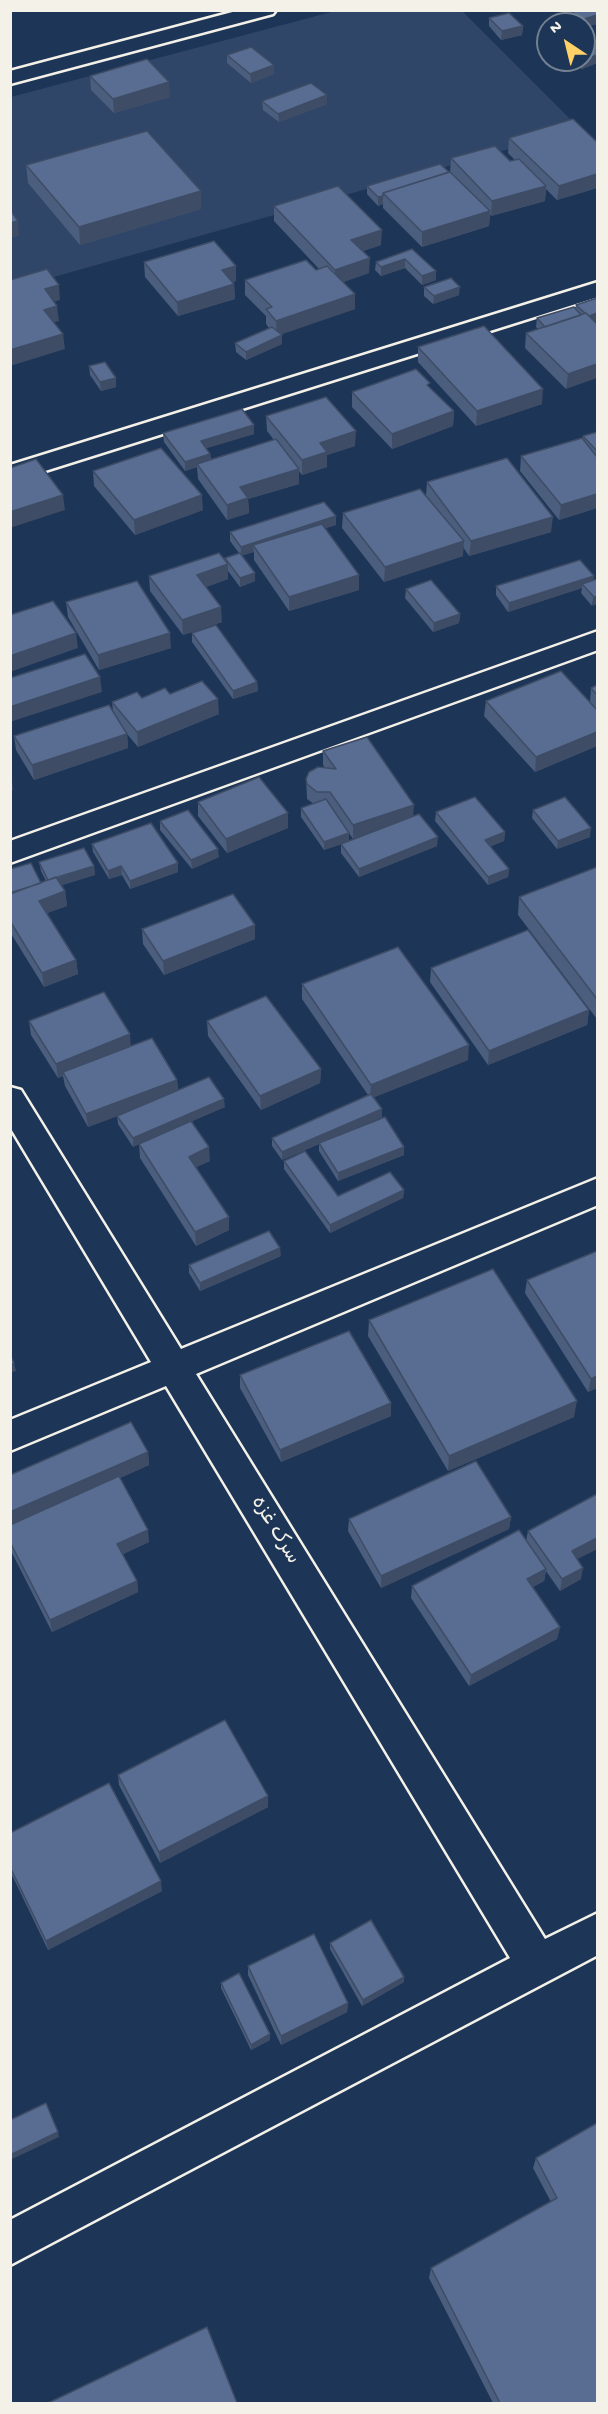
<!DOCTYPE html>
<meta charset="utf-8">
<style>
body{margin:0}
#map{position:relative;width:608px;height:2414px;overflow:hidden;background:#1d3557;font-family:"Gochi Hand",sans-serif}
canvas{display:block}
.frame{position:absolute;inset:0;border:12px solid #f4f1e8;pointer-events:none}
.north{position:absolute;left:536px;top:12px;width:60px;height:60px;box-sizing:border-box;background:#1d3557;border:2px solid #738091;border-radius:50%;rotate:325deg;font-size:16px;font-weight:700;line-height:24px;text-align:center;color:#f4f1e8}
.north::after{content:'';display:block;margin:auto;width:21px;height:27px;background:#ffd166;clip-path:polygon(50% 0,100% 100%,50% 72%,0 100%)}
</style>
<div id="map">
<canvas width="608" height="2414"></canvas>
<div class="frame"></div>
<div class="north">N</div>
</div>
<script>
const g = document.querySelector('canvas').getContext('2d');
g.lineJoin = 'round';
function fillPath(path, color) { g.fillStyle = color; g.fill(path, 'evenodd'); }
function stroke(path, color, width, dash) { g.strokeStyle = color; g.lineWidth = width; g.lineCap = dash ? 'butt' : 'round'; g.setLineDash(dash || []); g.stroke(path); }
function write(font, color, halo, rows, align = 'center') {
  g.font = font + ' "Gochi Hand","Playpen Sans Arabic",sans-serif'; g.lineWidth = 4.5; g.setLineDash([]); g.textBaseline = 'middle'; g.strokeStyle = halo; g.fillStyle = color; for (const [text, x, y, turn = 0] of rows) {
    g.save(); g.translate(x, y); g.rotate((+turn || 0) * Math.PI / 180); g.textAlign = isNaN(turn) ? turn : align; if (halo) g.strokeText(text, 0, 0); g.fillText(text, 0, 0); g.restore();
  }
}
const built = new Path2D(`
 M335,11h127l118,118 -569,160v-192z`);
const minor = new Path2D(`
 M240,10h36l-3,4 -263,70v-13z
 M598,282v15l-588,185v-17z
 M598,631v19l-588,213v-22z
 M10,1087l11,3 160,259 417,-171v27l-402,169 349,565 53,-26v42l-588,310v-45l500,-262 -344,-572 -156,65v-31l141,-58 -141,-235z`);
const wall = new Path2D(`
 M561,10h36v14l-13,3v-3h-9z
 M489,18l34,8 -1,9 -21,5 -12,-14z
 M597,43v20l-15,6 -12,-9h14z
 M227,55l47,19 -23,9 -24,-20z
 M90,76l80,21 -56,16 -23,-23z
 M327,95v9l-48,18 -16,-12 -1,-9z
 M509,138l88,4v46l-40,12 -11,-11 -1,12 -54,15 -1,-2 -1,12 -67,21 -39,-39v-4l-5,2 -11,-12v-8l83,-13 1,-15 59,3 5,-1 -7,-7z
 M26,165l175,26v18l-121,36 -52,-62z
 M274,206l107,39 -18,6 6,22 -26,9 12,12v15l-74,25 1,10 -36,16 -10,-8 -1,-9 34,-15 -3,-4v-8l-21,-21v-15l74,-11 -45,-48z
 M412,249l24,22v9l-14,5 -17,-17 -24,8 -6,-6 1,-8z
 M144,262l92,4v15l-4,1 2,2 1,15 -57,17 -33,-39z
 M424,287l35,8 -26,9 -9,-8z
 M576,305l20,17 -30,67 -41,-41 1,-15 12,-4 -2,-2 1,-9 39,-9z
 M418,347l124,57 -66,22 -58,-64z
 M89,366l27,21 -15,4 -11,-16z
 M430,388l24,23 -1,15 -61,23 -40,-42v-15z
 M266,416l89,30 -28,9v12l-25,8 -3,-4v13l-51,15 1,14 -22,7 -29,-41 -1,-12 -12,4 -21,-29 -1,-9 91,-8v9l-48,14 4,6 1,5 63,-19 -7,-9z
 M597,432v76l-38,12 -39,-49 1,-15 62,-16v-4z
 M93,471l110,39 -68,25 -41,-49z
 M427,482l124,50 -82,24 -6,-9v9l-79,26 -42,-54 1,-15 83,-18z
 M336,525l-11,3 34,47v15l-70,21 -35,-51v-8l-12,3 13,26 -15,6 -12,-16v8l-22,8 16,35 -39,13 -33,-44 -1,-15 76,-16v-2l14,-5 -9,-12v-9z
 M597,579l-5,27 -11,-13 1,-5 -74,24 -12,-17v-9l97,-6z
 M406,589l54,25 -1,9 -26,9 -28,-34z
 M66,602l105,46 -72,22 -31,-53z
 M192,633l65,49 1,9 -25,8 -41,-57z
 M597,685v61l-62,26 -51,-56 2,-15 104,1 1,-14z
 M170,694l49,20 -81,33 -11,-13 1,14 -94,32 -18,-30 -2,-14 99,-25 -1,-9z
 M323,751l90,65 24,30 -78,31 -18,-24v-9l-17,6 -23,-33v-9l13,-4 -7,-5 -1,-20 19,-11 -2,-3zM349,833l4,6 -4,2z
 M198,802l90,11v15l-61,25 -29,-37z
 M533,810l57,27 -33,12 -25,-31z
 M436,812l69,20 -1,9 -14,5 19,23 -1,8 -20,8 -53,-64z
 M160,821l59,36 -27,12 -32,-39z
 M92,844l86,28 -48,17 -8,-14 -13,4 -16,-27z
 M39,862l55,4 1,9 -34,10 4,6 2,15 -20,7 29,47 2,14 -34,13 -34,-55v-63l31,14 5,-2 -5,-10z
 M597,867v152l-79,-104 1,-18z
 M142,929l113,10 -91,36 -21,-31z
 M431,968l158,42 -2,15 -99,40 -58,-83z
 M302,984l166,76 -94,37 8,12v8l-36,15 58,23 -66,26 -19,-30v-7l-37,16 -10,-14v-8l96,-43 -66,-96z
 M29,1021l102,25 46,34 1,10 47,17 -33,14 18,40 -14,6 33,63 -33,16 -56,-88 -1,-14 -6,3 -15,-23 -1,-8 -29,11 -23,-41 -2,-10 -5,2 -27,-43z
 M207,1021l114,48 -1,14 -59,27 -53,-74z
 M284,1161l54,35 66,-6 -1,8 -73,35 -46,-64z
 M281,1256l-81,35 -11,-18v-8z
 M527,1280l70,108 -9,4 -63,-99z
 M369,1320l205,97 -126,54 -80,-135z
 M240,1375l151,28v13l-110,46 -41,-74z
 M148,1452l1,13 -29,13 29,64 -26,12 14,27 1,11 -86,40 -42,-83v-74z
 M597,1494v55l-20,10 4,20 -21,12 -14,-20 -2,10 -11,6 27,40 -3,12 -88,47 -58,-88 1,-12 114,-45 2,-10z
 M511,1517l-2,12 -128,59 -33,-57 1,-12z
 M118,1775l150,21v11l-108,56 -41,-78z
 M10,1833l152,58 -114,59 -38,-79z
 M330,1943l74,39 -42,24 -32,-57z
 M248,1966l100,37 -1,9 -66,33 -33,-70z
 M221,1983l49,57 -19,10 -30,-62z
 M597,2123v280h-104l-64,-125 2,-10 120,-66 -18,-34 3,-10z`);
const shadedWall = new Path2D(`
 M597,15v9l-13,3v-3h-4l1,-4z
 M523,26l-1,9 -21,5 1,-9z
 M597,55v8l-15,6 1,-9z
 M274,65v9l-23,9 -1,-9z
 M169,82l1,15 -56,16 -1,-14z
 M327,95v9l-48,18 -1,-8z
 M597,174v14l-40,12 2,-14z
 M546,186l-1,15 -54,15 1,-15z
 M201,191v18l-121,36 -1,-18z
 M383,196v8l-5,2v-9z
 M490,211l-1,15 -67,21v-15z
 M18,221l1,15 -9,2v-15z
 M382,230l-1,15 -30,10v-15z
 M370,258l-1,15 -34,12v-15z
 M405,259v9l-24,8v-9z
 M236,266v15l-14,4v-15z
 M436,271v9l-14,5v-9z
 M234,284l1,15 -57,17 -1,-14z
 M59,285l1,15 -14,4 -1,-15z
 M460,287l-1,8 -26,9 1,-8z
 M355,294v15l-78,27 -1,-15z
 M57,306l2,15 -14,4 -1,-15z
 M597,313v9l-10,3 1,-9z
 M63,334l2,15 -55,17v-16z
 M282,335v9l-36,16v-8z
 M597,364v14l-31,11 2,-15z
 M116,378v9l-15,4 -1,-9z
 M543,389l-1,15 -66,22 1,-15z
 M454,411l-1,15 -61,23v-15z
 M254,425v9l-53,16v-9z
 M356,431l-1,15 -28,9v12l-25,8v-15l18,-17z
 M210,454l1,9 -14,1v3l-12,4v-9z
 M299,469v15l-51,15 1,14 -22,7v-15l13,-18z
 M597,494v14l-38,12 2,-15z
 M63,495l2,15 -55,18v-16z
 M202,495l1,15 -68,25 -1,-15z
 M336,516v9l-79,26 -4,-6 1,7 -13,4v-9z
 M553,517l-2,15 -82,24 2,-15z
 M464,541l-1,15 -79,26 1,-15z
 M228,564v15l-30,11 -1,-15z
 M255,573v8l-15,6v-9z
 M359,575v15l-70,21v-14z
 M594,576l-1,9 -11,-1v4l-74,24 1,-9z
 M597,596v8l-5,2 2,-9z
 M221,607l1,15 -39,13 -1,-15z
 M460,614l-1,9 -26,9 1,-9z
 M76,633l2,15 -68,24v-16z
 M170,633l1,15 -72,22 -1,-15z
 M100,677l2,15 -92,30v-15z
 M257,682l1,9 -25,8v-8z
 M218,699l1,15 -81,33 -1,-15z
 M597,732v14l-62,26 1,-15z
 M127,734l1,14 -94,32 -2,-15z
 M12,781l1,9 -3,1v-9z
 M414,805l-1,15 -60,19v-14z
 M288,813v15l-61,25 -1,-14z
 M591,828l-1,9 -33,12 1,-8z
 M505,832l-1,9 -19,8v-9z
 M349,833v9l-25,8v-8z
 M438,837l-1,9 -78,31v-8z
 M218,849l1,8 -27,12 -1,-9z
 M178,863v9l-48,17v-8z
 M94,866l1,9 -45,14 -1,-8z
 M121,866l1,9 -13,4 -1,-8z
 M509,869l-1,8 -20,8v-8z
 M65,891l2,15 -26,9 -2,-14z
 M255,925v14l-91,36 -1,-14z
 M76,960l2,14 -34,13 -2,-14z
 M589,1010l-2,15 -99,40 1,-14z
 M130,1034l1,14 -68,24v4l-5,2 -2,-14z
 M469,1045l-1,15 -98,39 1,-14z
 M321,1069l-1,14 -59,27 -1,-14z
 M177,1080l1,14 -90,33 -2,-13z
 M224,1099l1,8 -92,40v-9z
 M382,1109v8l-100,43v-8z
 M209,1147l1,14 -20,9 -1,-13z
 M404,1147v8l-66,26v-8z
 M404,1190l-1,8 -73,35v-8z
 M229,1217v13l-33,16 -1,-14z
 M280,1248l1,8 -81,35v-8z
 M14,1363l2,8 -6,2v-8z
 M597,1376v12l-9,4 3,-13z
 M577,1401l-3,16 -126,54 1,-15z
 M391,1403v13l-110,46 -1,-12z
 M148,1452l1,13 -139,61v-14z
 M511,1517l-2,12 -128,59v-12z
 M148,1530l1,12 -30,14 -2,-12z
 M597,1538v11l-28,14 3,-12z
 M583,1568l-2,11 -21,12 2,-12z
 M546,1569l-2,12 -19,10 2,-12z
 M137,1581l1,11 -86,40 -2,-12z
 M560,1627l-3,12 -88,47 2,-11z
 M268,1796v11l-108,56 -1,-11z
 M161,1881l1,10 -114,59 -2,-9z
 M404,1977v5l-42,24 1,-6z
 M348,2003l-1,9 -66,33v-9z
 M270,2034v6l-19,10v-5z
 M58,2132l1,5 -49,23v-5z`);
const building = new Path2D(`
 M570,10h27v5l-16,5z
 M509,13l14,13 -21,5 -13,-13z
 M597,43v12l-13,5v-13z
 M251,47l23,18 -24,9 -23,-19z
 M147,59l22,23 -56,17 -23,-23z
 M311,83l16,12 -49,19 -16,-13z
 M573,119l24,23v32l-38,12 -50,-48z
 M147,131l54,60 -122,36 -53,-62z
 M495,146l15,15 9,-2 27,27 -54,15 -41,-43z
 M440,164l9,8 -66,21v3l-5,1 -11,-11z
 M450,172l40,39 -68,21 -39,-39z
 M338,186l44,44 -31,10 19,18 -35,12 -61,-64z
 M10,210l8,11 -8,2z
 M214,241l22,25 -14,4 12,14 -57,18 -33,-40z
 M412,249l24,22 -14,5 -17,-17 -24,8 -5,-5z
 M306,260l10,10 11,-4 28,28 -79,27 -10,-12 6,-2 -27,-27z
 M47,269l12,16 -14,4 12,17 -13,4 19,24 -53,16v-70z
 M451,278l9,9 -26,9 -10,-9z
 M597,298v15l-8,3 -3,-3h-1l-9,-8z
 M574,307l7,8 -36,12 -8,-9z
 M586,313l11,11v40l-29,10 -42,-41z
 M484,326l59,63 -66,22 -59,-64z
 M272,327l10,8 -36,17 -11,-9z
 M105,362l11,16 -16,4 -11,-16z
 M416,369l14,14 -3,2 27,26 -62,23 -40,-42z
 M326,397l30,34 -36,12 7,9 -25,8 -36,-44z
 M242,409l12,16 -53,16 9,13 -25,8 -22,-29z
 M597,432v19l-14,-15z
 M582,438l15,19v37l-36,11 -40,-49z
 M276,439l23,30 -59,18 8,11 -21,7 -30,-41z
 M161,448l41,47 -68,25 -41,-49z
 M507,458l46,59 -82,24 -44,-59z
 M36,459l27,36 -53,17v-44z
 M420,489l44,52 -79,26 -42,-54z
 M324,502l12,14 -95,31 -11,-15z
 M322,524l37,51 -70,22 -36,-52z
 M219,553l9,11 -31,11 24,32 -39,13 -33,-44z
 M240,553l15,20 -15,5 -15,-20z
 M580,560l14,16 -85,27 -13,-17z
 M597,579v17l-3,1 -12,-13z
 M431,580l29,34 -26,9 -28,-34z
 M137,581l33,52 -72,22 -32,-53z
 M53,601l23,32 -66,23v-41z
 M216,625l41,57 -24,9 -41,-58z
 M85,654l15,23 -90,30v-29z
 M561,671l36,39v22l-61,25 -50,-56z
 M202,681l16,18 -81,33 -25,-30 25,-10 5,6 23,-10 5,6z
 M597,685v10l-6,-7z
 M109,705l18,29 -95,31 -18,-29z
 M367,737l47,68 -61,20 -23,-33h-13l-10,-8 -1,-5 3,-7 9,-5 18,2 -13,-18z
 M259,777l29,36 -62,26 -28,-37z
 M475,797l30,35 -20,8 24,29 -21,8 -52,-65z
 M565,797l26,31 -33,13 -25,-31z
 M326,799l23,34 -25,9 -23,-34z
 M188,810l30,39 -27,11 -31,-39z
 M419,814l19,23 -79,32 -18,-25z
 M151,823l27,40 -48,18 -9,-15 -13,5 -16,-27z
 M84,848l10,18 -46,14 -9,-18z
 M31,863l10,20 -31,10v-24z
 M597,867v132l-78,-102z
 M56,877l9,14 -26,10 37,59 -34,13 -32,-52v-27z
 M233,894l22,31 -92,36 -21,-32z
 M528,930l61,80 -100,41 -58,-83z
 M398,947l71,98 -98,40 -69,-101z
 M104,992l26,42 -74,30 -27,-43z
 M266,996l55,73 -61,27 -53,-75z
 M152,1038l25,42 -91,34 -23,-42z
 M209,1077l15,22 -91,39 -16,-22z
 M371,1094l11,15 -100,43 -10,-14z
 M385,1117l19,30 -66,26 -19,-30z
 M191,1121l18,26 -20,10 40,60 -34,15 -56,-88z
 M305,1151l33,45 52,-24 14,18 -74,35 -46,-64z
 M269,1231l11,17 -80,35 -11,-18z
 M597,1251v125l-6,3 -64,-99z
 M493,1269l84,132 -128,55 -80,-136z
 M349,1331l42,72 -111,47 -40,-75z
 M10,1355l4,8 -4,2z
 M131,1422l17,30 -138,60v-37z
 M476,1461l35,56 -130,59 -32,-57z
 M119,1476l29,54 -31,14 20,37 -87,39 -40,-78v-17z
 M597,1494v44l-25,13 11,17 -21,11 -34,-48z
 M519,1530l27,39 -19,10 33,48 -89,48 -59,-89z
 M225,1720l43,76 -109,56 -41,-77z
 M109,1783l52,98 -115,60 -36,-74v-34z
 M371,1920l33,57 -41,23 -33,-57z
 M314,1934l34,69 -67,33 -33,-70z
 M239,1973l31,61 -19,11 -30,-62z
 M46,2103l12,29 -48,23v-35z
 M597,2123v280h-97l-69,-135 126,-70 -21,-40z
 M207,2327l30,76h-189z`);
const streetNames = [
 ["سرک غزه",274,1531,59]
];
fillPath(built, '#2f4668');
stroke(minor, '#f4f1e8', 5);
fillPath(minor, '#1d3557');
fillPath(wall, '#4c5e7d');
fillPath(shadedWall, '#3e4c66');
fillPath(building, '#586d91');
stroke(building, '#3e4c66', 1.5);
write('20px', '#f4f1e8', '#1d3557', streetNames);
</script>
